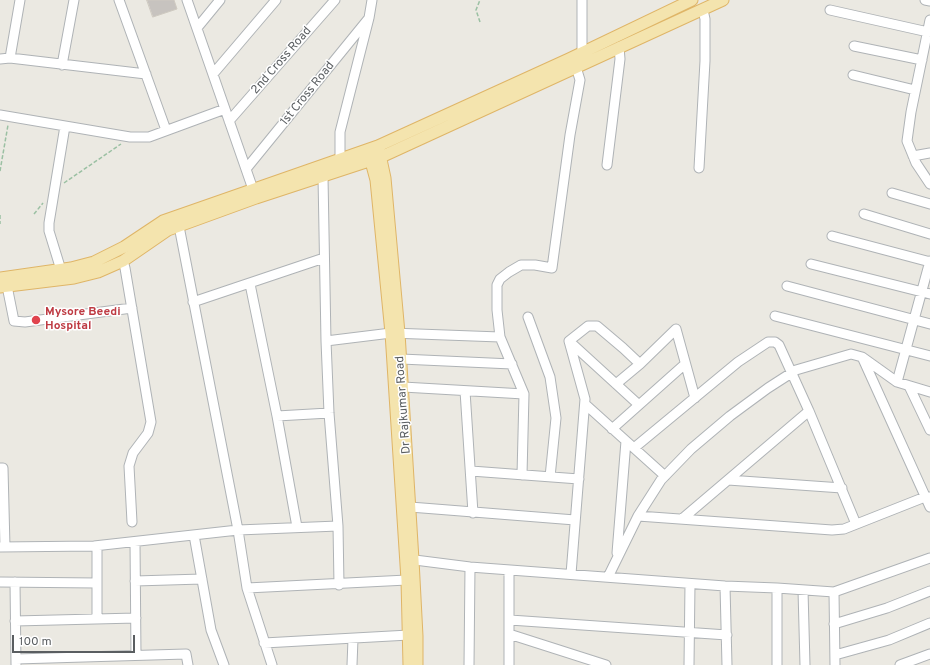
<!DOCTYPE html>
<style>
body{margin:0}
#map{position:relative;width:930px;height:665px;overflow:hidden;background:#ebe9e2;font-family:Overpass,sans-serif}
canvas{display:block}
.scale{position:absolute;left:12px;top:635px;width:123px;height:18px;box-sizing:border-box;border:2px solid #5a5e61;border-top:0;padding-left:5px;font-size:12px;line-height:14px;white-space:nowrap;color:#5a5e61;-webkit-text-stroke:3px #fff;paint-order:stroke}
</style>
<div id="map">
<canvas width="930" height="665"></canvas>
<div class="scale">100 m</div>
</div>
<script>
const g = document.querySelector('canvas').getContext('2d');
g.lineJoin = 'round';
function fillPath(path, color) { g.fillStyle = color; g.fill(path, 'evenodd'); }
function stroke(path, color, width, dash) { g.strokeStyle = color; g.lineWidth = width; g.lineCap = dash ? 'butt' : 'round'; g.setLineDash(dash || []); g.stroke(path); }
function write(font, color, halo, rows, align = 'center') {
  g.font = font + ' Overpass,sans-serif'; g.lineWidth = 3; g.setLineDash([]); g.textBaseline = 'middle'; g.strokeStyle = halo; g.fillStyle = color; for (const [text, x, y, turn = 0] of rows) {
    g.save(); g.translate(x, y); g.rotate((+turn || 0) * Math.PI / 180); g.textAlign = isNaN(turn) ? turn : align; if (halo) g.strokeText(text, 0, 0); g.fillText(text, 0, 0); g.restore();
  }
}
const building = new Path2D(`
 M147,0h27l3,9 -24,8z`);
const path = new Path2D(`
 M480,22l-4,-12 4,-10
 M0,171l8,-46
 M64,183l57,-39
 M34,214l9,-11
 M0,215v9`);
const minor = new Path2D(`
 M119,0l47,130
 M187,0l68,195
 M582,0v53
 M925,0l5,1
 M830,10l98,22
 M930,20l-19,92 -4,29 9,22 14,21
 M197,28l23,-28
 M854,46l68,14
 M10,58l10,-58
 M0,59l10,-1 136,16
 M62,65l12,-65
 M213,74l63,-74
 M853,75l62,15
 M0,115l130,22h19l76,-28
 M229,121l106,-121
 M913,156l17,-3
 M340,158v-26l29,-114 3,-18
 M607,165l13,-106 -1,-12
 M699,168l6,-107v-42l-2,-9
 M246,169l123,-151
 M323,177l3,164 3,72 9,113 1,59
 M892,193l38,11
 M864,214l66,20
 M178,221l60,309 9,58 25,77
 M832,236l98,26
 M123,261l2,7 26,154 -3,11 -15,20 -4,13 3,56
 M811,264l119,30
 M61,270l-12,-39v-8l16,-97
 M250,284l27,132 20,111
 M7,286l7,35 11,1 107,-14
 M787,286l143,38
 M193,302l131,-44
 M775,316l155,40
 M528,317l22,60 6,41 -6,59
 M326,341l65,-8 109,4
 M569,341l16,58 -14,175
 M569,341l70,64
 M569,341l19,-15h9l26,22 17,16
 M401,359l111,5
 M863,359l67,148
 M897,382l33,-121
 M616,384l24,-20 36,-35 19,69
 M909,386l21,44
 M403,387l121,7
 M465,391l8,122
 M585,404l80,72
 M277,416l52,-3
 M612,429l73,-65
 M634,448l104,-86 30,-20h7l4,3 30,66 47,113
 M0,468h3l2,79
 M471,471l108,8
 M522,475l2,-81 -24,-57 -3,-27v-25l3,-6 9,-7 12,-7h14l17,3 18,-133 10,-55 -4,-13
 M728,480l114,8
 M410,507l165,13
 M638,516l194,14 12,-1 81,-32h5
 M682,519l127,-108
 M194,535l17,95 13,35
 M135,542l1,113
 M97,546v72
 M0,547l94,-1 144,-16 100,-4
 M617,553l9,-112
 M407,559l63,8 255,19 52,2 57,4 96,-34
 M509,570v95
 M608,577l30,-61 23,-36 30,-31 39,-33 38,-28 28,-18 55,-16 11,3 35,25 33,10
 M135,581l67,-2
 M0,582l96,1
 M15,582l1,82
 M725,586l2,79
 M247,588l160,-8
 M777,588v77
 M803,590l2,75
 M834,592l1,73
 M510,620l217,15
 M15,621l121,-3
 M834,624l53,-16 43,-17
 M509,634l97,31
 M264,643l145,-8
 M835,655l54,-15 41,-17
 M16,659l170,-5 2,11
 M352,665l1,-26
 M469,665l1,-98
 M689,665l1,-81
 M900,665l30,-11`);
const major = new Path2D(`
 M379,150l6,28 14,155 14,227 4,76v29
 M369,154l7,26 15,153 16,247 2,85
 M0,278l71,-10 23,-6 30,-15 39,-26 215,-75 191,-87 123,-59
 M0,287l74,-9 24,-6 25,-11 45,-31 88,-32 125,-41 342,-157`);
const markers = [
 [36,320,5,"#e0444e"]
];
const streetNames = [
 ["2nd Cross Road",282,61,-49],
 ["1st Cross Road",308,94,-51],
 ["Dr Rajkumar Road",404,405,-94]
];
const healthNames = [
 ["Mysore Beedi",45,313],
 ["Hospital",45,327]
];
fillPath(building, '#c7c3bf');
stroke(building, '#cfcac1', 1);
stroke(minor, '#afb3b6', 11);
stroke(major, '#dfb567', 13);
stroke(path, '#9bc0a3', 1.5, [4, 2]);
stroke(minor, '#fff', 9);
stroke(major, '#f4e4ae', 11);
for (const [x, y, r, color] of markers) { const dot = new Path2D(); dot.arc(x, y, r, 0, 2 * Math.PI); g.fillStyle = color; g.fill(dot); stroke(dot, '#fff', 1.5); }
write('12px', '#5a5e61', '#fff', streetNames);
write('bold 12px', '#be3a42', '#fff', healthNames, 'left');
</script>
